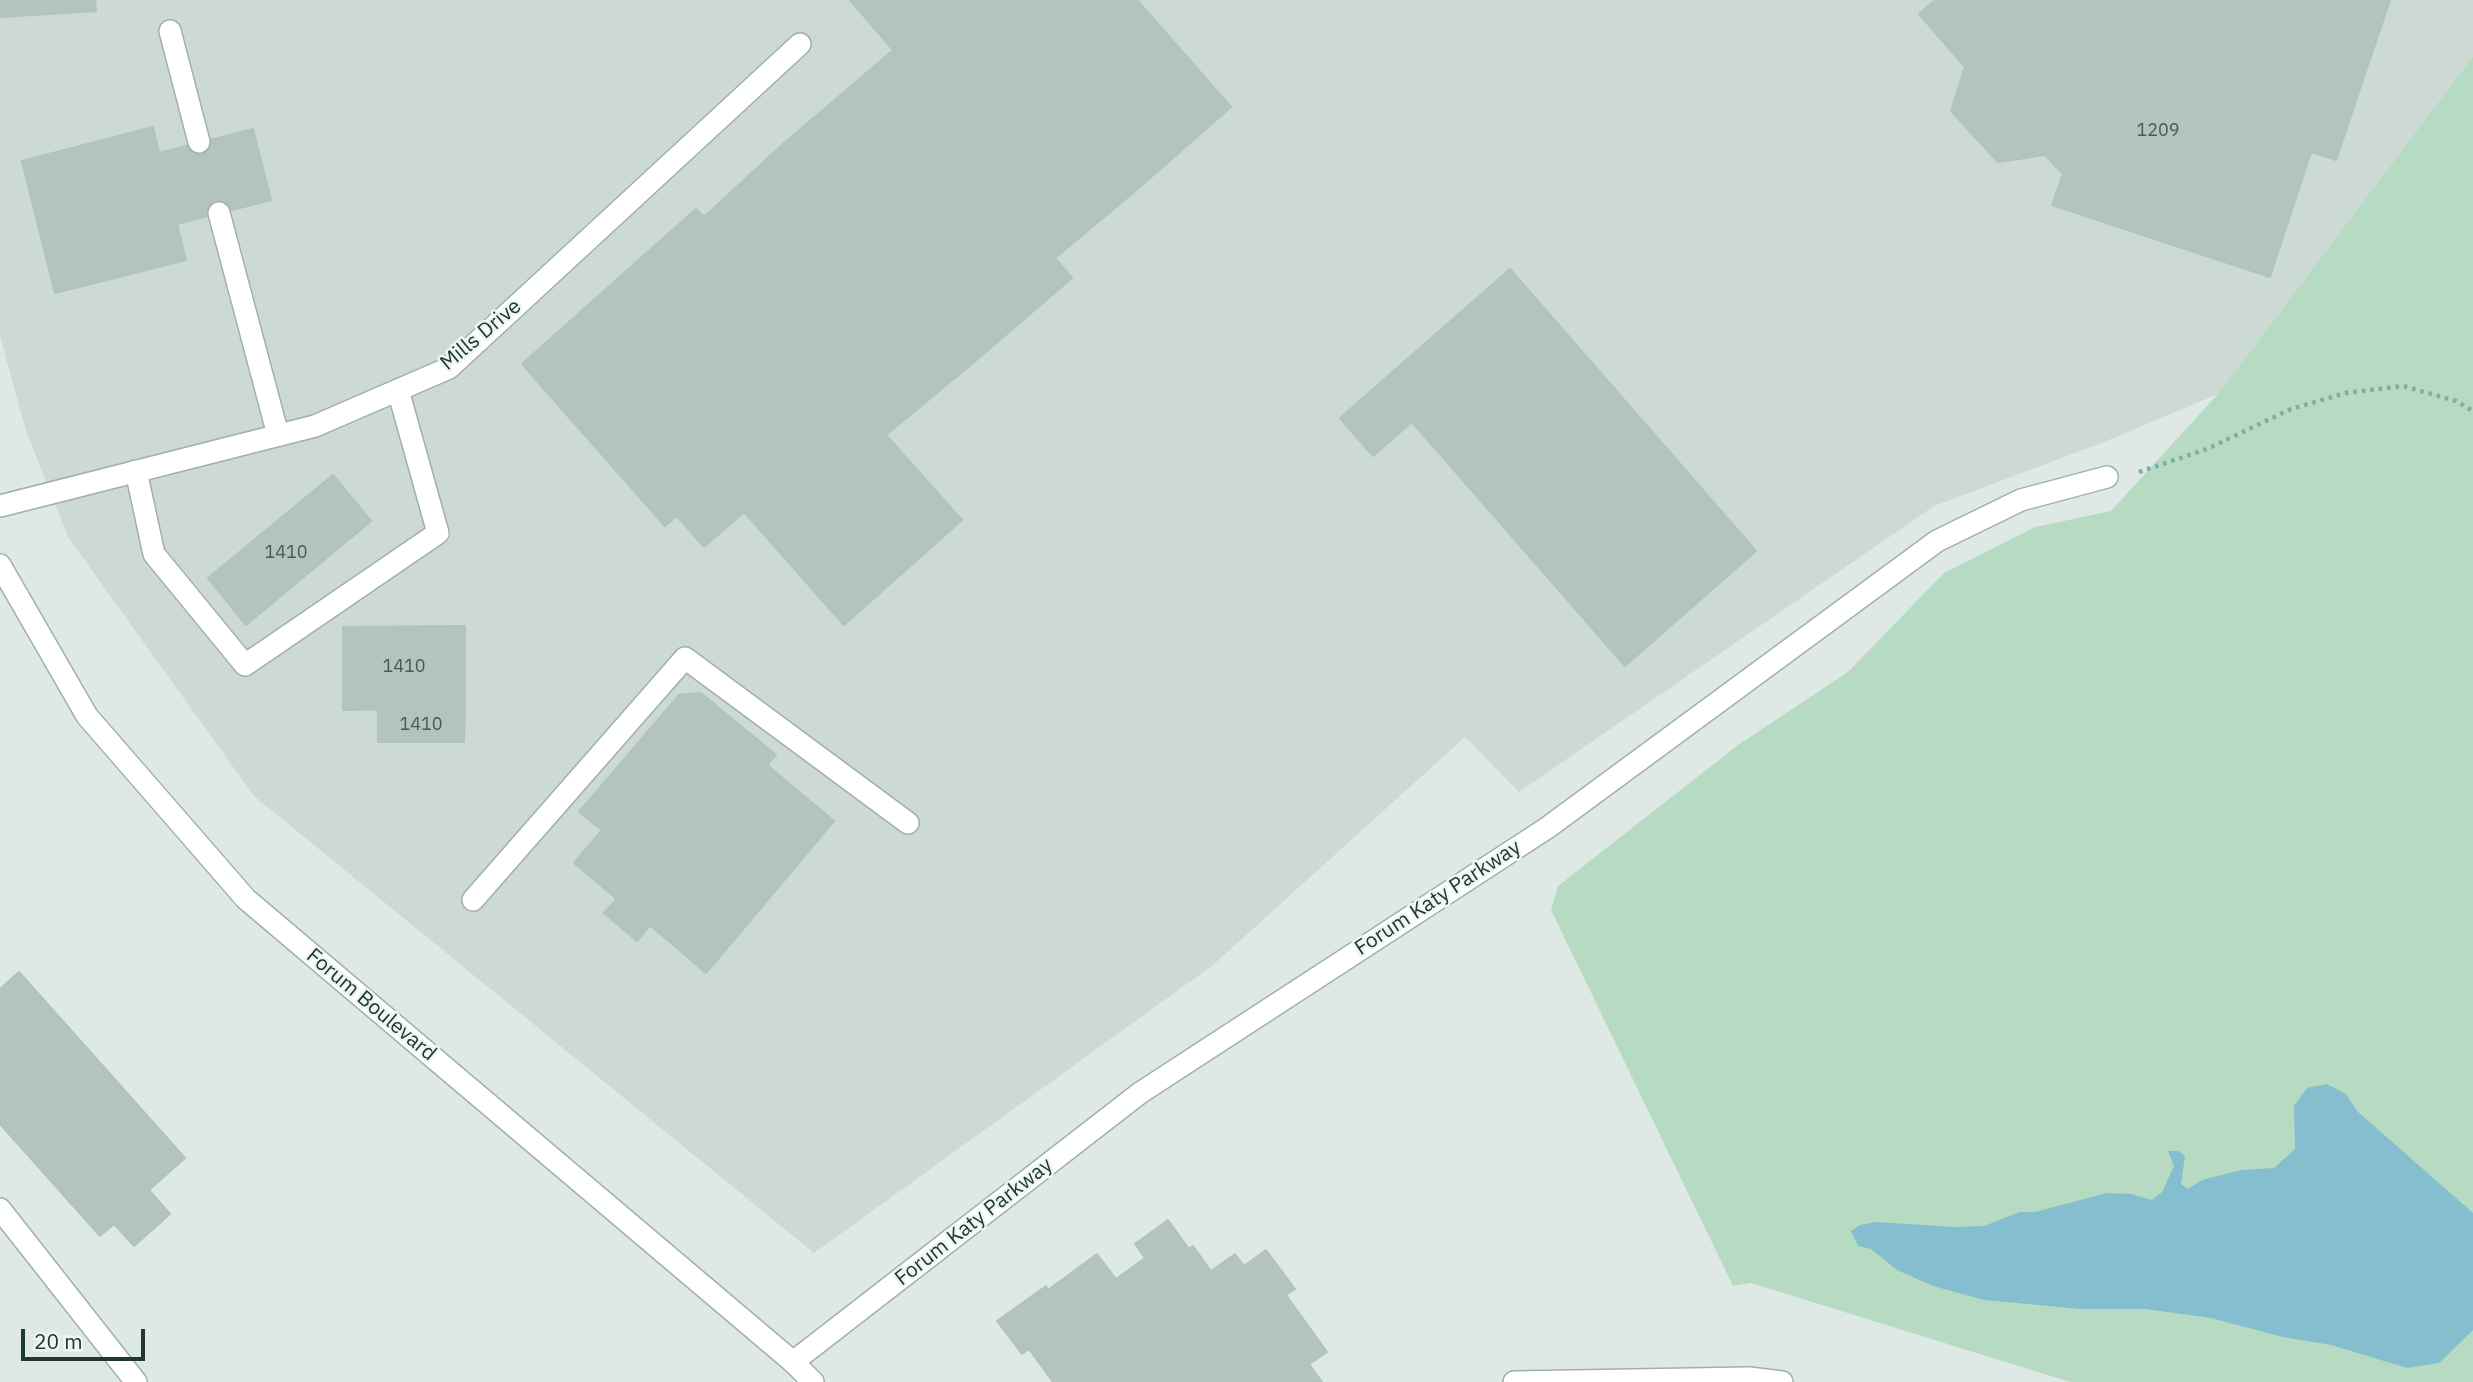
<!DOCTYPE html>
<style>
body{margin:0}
#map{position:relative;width:2473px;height:1382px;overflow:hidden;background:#dee9e5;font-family:"IBM Plex Sans",sans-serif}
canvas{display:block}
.scale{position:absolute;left:21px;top:1329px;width:124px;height:32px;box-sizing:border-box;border:4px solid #203833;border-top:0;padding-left:9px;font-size:21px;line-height:24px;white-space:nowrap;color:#203833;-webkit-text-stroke:5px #eef6f2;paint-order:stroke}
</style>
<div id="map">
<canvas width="2473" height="1382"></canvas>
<div class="scale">20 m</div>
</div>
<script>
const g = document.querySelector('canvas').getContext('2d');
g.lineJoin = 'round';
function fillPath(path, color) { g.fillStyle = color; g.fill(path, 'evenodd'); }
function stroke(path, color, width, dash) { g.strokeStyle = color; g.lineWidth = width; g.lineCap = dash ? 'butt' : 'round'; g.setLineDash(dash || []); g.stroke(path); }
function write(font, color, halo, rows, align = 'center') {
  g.font = font + ' "IBM Plex Sans",sans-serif'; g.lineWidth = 5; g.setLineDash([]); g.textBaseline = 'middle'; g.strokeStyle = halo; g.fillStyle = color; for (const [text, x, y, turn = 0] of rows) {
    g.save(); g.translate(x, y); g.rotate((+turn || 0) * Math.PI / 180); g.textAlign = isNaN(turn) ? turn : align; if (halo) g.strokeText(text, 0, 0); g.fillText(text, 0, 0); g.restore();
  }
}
const built = new Path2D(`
 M0,0h2473v56l-255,338 -114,48 -170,64 -415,286 -54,-55 -252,228 -399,288 -560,-457 -186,-259 -42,-106 -26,-95z`);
const green = new Path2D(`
 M2473,56v1326h-403l-319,-99 -18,3 -182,-376 7,-24 180,-141 110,-73 96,-99 91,-46 76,-16 107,-117z`);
const water = new Path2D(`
 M2327,1084l19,10 11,17 116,102v117l-34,33 -32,5 -76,-23 -48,-8 -72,-19 -66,-9h-64l-97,-9 -51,-14 -36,-16 -26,-21 -13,-3 -7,-15 9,-6 16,-3 79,5 29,-1 36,-14h15l72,-19 24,1 21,6 10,-8 12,-26 -6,-15h10l7,5 -4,28 7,5 14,-9 39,-10 33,-2 21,-19 -1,-43 13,-18z`);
const building = new Path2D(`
 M0,0h95l1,11 -96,6z
 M850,0h102l-58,51z
 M952,0h14l168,192 -79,66 17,20 -99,85 -190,-219z
 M966,0h171l94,107 -97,85z
 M1935,0h455l-54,160 -25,-8 -41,125 -218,-72 11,-31 -18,-19 -47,7 -47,-51 14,-44 -46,-53z
 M153,127l6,26 94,-24 18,71 -94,24 9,36 -131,33 -33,-132z
 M783,144l190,219 -87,72 76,85 -118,105 -100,-113 -40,35 -27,-31 -12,10 -143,-162 174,-155 8,8z
 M1510,269l246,282 -131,115 -213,-244 -39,34 -33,-38z
 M333,475l38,46 -125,104 -38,-47z
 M465,626v82l-122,2v-83z
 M701,693l75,62 -9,10 67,56 -128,152 -56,-48 -13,16 -33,-28 13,-14 -43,-36 28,-33 -23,-18 100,-117z
 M465,708l-1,34h-86v-33z
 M19,972l166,186 -36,32 21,24 -36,32 -20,-22 -14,12 -100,-112v-135z
 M1168,1220l21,29 4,-3 18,25 24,-17 9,12 22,-16 29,39 -9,6 41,57 -18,12 13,18h-269l-24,-33 -7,5 -25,-33 49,-35 2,4 49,-36 19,25 29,-21 -10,-14z`);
const path = new Path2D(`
 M2139,472l68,-23 84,-40 55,-16 57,-7 53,15 17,10`);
const service = new Path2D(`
 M170,31l29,111
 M219,213l59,222
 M136,471l18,83 91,111 193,-132 -40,-143
 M473,900l212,-242 223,165`);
const minor = new Path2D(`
 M0,506l315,-80 134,-58 351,-324
 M0,1209l136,173
 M793,1362l347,-269 407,-265 390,-287 84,-41 86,-23
 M1514,1382l235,-4 33,4`);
const tertiary = new Path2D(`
 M0,565l87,151 159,183 547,463 20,20`);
const numberNames = [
 ["1209",2158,131],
 ["1410",286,553],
 ["1410",404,667],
 ["1410",421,725]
];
const streetNames = [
 ["Mills Drive",481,335,-40],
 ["Forum Katy Parkway",1438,898,-33],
 ["Forum Boulevard",371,1005,40],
 ["Forum Katy Parkway",974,1222,-38]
];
fillPath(built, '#ccd9d4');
fillPath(green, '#b6dbc2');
fillPath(water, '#85bfcf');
fillPath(building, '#b3c4be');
stroke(building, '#b0c3bc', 2);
stroke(service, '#a1b0ac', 24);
stroke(minor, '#a1b0ac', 24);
stroke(tertiary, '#a1b0ac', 24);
stroke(path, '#7eada1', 4.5, [3.5, 5]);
stroke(service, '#fff', 21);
stroke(minor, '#fff', 21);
stroke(tertiary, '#fff', 21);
write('18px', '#455b56', null, numberNames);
write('21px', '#203833', '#eef6f2', streetNames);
</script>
